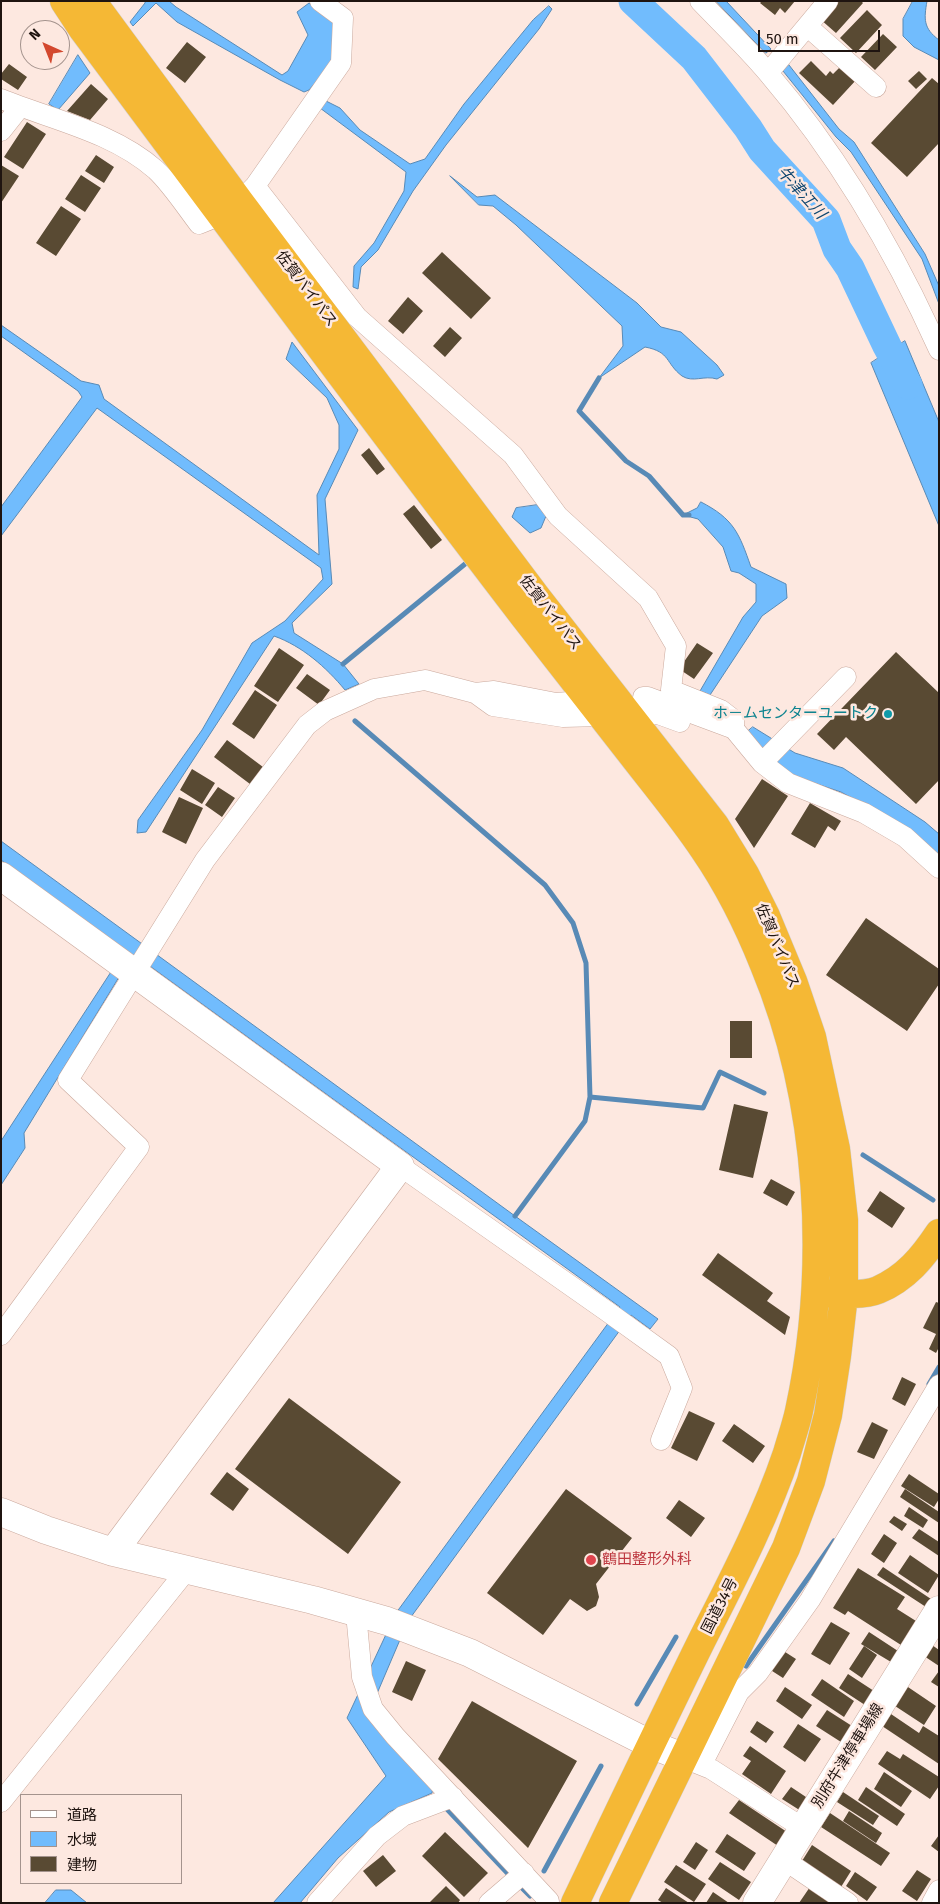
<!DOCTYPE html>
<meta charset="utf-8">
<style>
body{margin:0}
#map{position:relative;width:940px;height:1904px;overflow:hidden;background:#fde8e0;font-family:"Fira Sans","Noto Sans JP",sans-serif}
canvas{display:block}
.frame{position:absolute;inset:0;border:2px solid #1f1410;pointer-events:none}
.legend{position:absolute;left:20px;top:1794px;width:162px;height:90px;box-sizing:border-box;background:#fde8e0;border:1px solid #a4938d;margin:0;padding:6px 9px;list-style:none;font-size:15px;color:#1f1410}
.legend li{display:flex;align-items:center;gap:10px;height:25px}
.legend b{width:25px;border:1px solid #a4938d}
.north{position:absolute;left:20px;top:20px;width:50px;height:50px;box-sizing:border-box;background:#fde8e0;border:1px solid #a4938d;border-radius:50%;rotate:316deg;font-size:14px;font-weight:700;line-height:20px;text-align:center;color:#1f1410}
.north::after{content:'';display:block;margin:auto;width:18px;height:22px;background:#d3482e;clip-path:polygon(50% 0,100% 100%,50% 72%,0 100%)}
.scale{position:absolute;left:758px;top:30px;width:122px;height:22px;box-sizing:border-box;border:2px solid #1f1410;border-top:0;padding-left:6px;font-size:15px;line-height:18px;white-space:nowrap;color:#1f1410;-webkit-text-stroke:4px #fde8e0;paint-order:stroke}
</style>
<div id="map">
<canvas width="940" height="1904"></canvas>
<div class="frame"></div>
<ul class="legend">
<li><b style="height:6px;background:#fff"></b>道路</li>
<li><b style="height:14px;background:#71bcfd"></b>水域</li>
<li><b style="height:14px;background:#594a33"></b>建物</li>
</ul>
<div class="north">N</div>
<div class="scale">50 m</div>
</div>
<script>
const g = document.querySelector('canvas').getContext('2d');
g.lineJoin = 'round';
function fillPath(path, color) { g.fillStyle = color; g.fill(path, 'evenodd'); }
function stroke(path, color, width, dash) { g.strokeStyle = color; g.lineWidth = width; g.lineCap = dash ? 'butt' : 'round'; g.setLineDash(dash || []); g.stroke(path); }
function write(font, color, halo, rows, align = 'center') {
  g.font = font + ' "Fira Sans","Noto Sans JP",sans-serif'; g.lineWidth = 5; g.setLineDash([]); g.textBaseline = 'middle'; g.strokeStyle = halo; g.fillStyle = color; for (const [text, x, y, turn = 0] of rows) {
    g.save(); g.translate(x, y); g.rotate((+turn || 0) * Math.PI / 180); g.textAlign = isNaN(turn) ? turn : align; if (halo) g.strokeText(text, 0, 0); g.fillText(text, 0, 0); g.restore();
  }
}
const water = new Path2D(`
 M144,1h25l7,6 106,68 6,-4 20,-36 -11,-23 12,-9 19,13 8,10 -2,35 -25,29 -5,2 -24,-12 -103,-58 -21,-19 -23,23 -3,-4 15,-19z
 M716,1h10l45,48 -5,4z
 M913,1h14c-3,18 -4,27 12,39v20l-25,-13 -11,-11v-17z
 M549,6l3,3 -13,20 -93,116 -33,46 -35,59 -17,17 -3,22 -5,-2 1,-21 20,-23 30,-52 2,-19 -86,-64 6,-7 14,7 20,22 50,34 15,-5 39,-55 69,-84z
 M78,55l12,18 -32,37 -9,-6z
 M789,65l50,64 15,13 71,112 14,32v18l-17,-45 -71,-107 -15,-15 -53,-66z
 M450,176l27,21 18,-2 142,108 24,24 20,5 36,33 7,10 -7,4c-13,-4 -24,4 -35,-3 -17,-13 -11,-24 -37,-29l-46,31 24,-32 -1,-20 -106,-101 -23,-19 -14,-1z
 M1,325l80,56 18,4 5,14 215,156 -2,-60 22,-46v-24l-12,-27 -41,-39 6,-17 66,88 -33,69 7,85 -40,39 2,10 49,31 16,20 -14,6c-19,-23 -43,-44 -71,-54l-128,196 -9,1 1,-13 64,-90 50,-87 33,-22 38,-42 -2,-11 -224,-160 -96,128v-29l81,-110 -4,-6 -77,-55z
 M905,341l34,81v104l-68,-163z
 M701,502c33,17 38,31 50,65l35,17 1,14 -25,18 -52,79 -10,-4 43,-74 13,-15v-18l-17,-11 -8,-2 -8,-24 -25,-28 -15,-4 14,-7z
 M537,505l9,11 -5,12 -11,5 -18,-16 4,-9z
 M753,727l42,26 48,15 82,54 14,12v23l-37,-31 -61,-34 -51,-17 -33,-28 -10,-15z
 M1,841l514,375 143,103 -8,10 -19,-14 -223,306 -38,89 63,77 -1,6 -43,19 -51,46 -38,45h-27l113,-127 -39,-58 49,-105 224,-306 -484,-351 -6,3 -106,174 1,15 -24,37v-44l119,-183 -1,-12 -118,-86z
 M56,1890h15l16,13h-42z`);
const stream = new Path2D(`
 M599,378l-20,33 47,50 23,15 34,39h6
 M343,664l122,-100
 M355,721l190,164 28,38 13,40 4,134 -5,24 -70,95
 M590,1097l113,11 17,-36 44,21
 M863,1155l70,45
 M929,1384l10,-17
 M746,1666l88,-125
 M637,1704l39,-67
 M444,1806l68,72
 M544,1871l57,-105
 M518,1884l12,12`);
const river = new Path2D(`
 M633,1l61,57 54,70 14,22 64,70 11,29 13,19 37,78 21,39`);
const building = new Path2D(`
 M762,1h33l-10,12 -5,-5 -5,7 -15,-12z
 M836,1h25l2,2 -27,30 -16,-14z
 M867,10l15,15 -26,28 -16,-15z
 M883,34l14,13 -22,23 -14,-13z
 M187,42l19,15 -21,26 -19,-15z
 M811,61l15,15 4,-5 3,3 9,-9 15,14 -24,26 -34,-32z
 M9,64l18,13 -9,13 -17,-11v-5z
 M919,71l8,8 -11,10 -8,-8z
 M932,78l7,6v59l-32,34 -36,-34z
 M91,84l17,15 -18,21 -23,-9z
 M27,122l19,12 -23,35 -19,-12z
 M96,155l18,12 -10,16 -19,-12z
 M1,165l18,11 -18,27z
 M81,175l20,13 -16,24 -20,-13z
 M61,206l20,13 -25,37 -20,-13z
 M442,252l49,46 -20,21 -49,-46z
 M408,297l15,14 -20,23 -15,-13z
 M450,327l12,11 -17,19 -12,-11z
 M369,448l16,21 -8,6 -16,-20z
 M414,505l28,35 -11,9 -28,-35z
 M697,643l16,10 -19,26 -15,-10z
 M279,648l25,17 -26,37 -24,-16z
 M896,652l43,41v87l-23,24 -70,-67 -12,13 -17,-16z
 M307,674l23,16 -11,15 -23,-17z
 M255,690l22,15 -23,34 -22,-15z
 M227,740l36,27 -13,17 -36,-27z
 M192,769l23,14 -13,21 -22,-14z
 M762,779l26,17 -34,52 -19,-29z
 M218,787l17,11 -13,19 -17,-12z
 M179,797l24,11 -17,36 -24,-12z
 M810,803l31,18 -6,10 -7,-5 -13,22 -24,-14z
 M866,918l73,51v15l-32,47 -81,-56z
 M730,1021h22v37h-22z
 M734,1104l34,8 -15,66 -34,-8z
 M771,1179l24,13 -8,14 -24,-13z
 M880,1191l25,17 -13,20 -25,-17z
 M718,1253l55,40 -6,8 23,16 -5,18 -83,-60z
 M936,1302l3,1v44l-3,6 -7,-4 7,-15 -13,-6z
 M902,1377l14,7 -11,22 -13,-7z
 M289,1398l112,84 -53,72 -113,-85z
 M689,1411l26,12 -18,38 -26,-13z
 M872,1422l16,8 -14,29 -17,-7z
 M734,1424l31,22 -12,17 -31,-22z
 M227,1472l22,17 -16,22 -23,-17z
 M909,1474l30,20v5l-5,8 -33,-21z
 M566,1489l66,49 -36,46 3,13 -3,9 -9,5 -17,-12 -27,36 -56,-42z
 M905,1489l34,23v11l-39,-26z
 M679,1500l26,18 -14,19 -25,-19z
 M909,1507l19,13 -5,8 -19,-12z
 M894,1516l13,8 -5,7 -13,-9z
 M919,1529l20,13v14l-27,-18z
 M884,1534l13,9 -13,20 -13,-9z
 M910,1555l29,20 -11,18 -30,-20z
 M883,1567l48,32 -5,8 -49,-32z
 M858,1568l47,29 -8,12 19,12 -15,24 -53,-34 -3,4 -12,-7z
 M831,1622l19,11 -20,32 -19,-11z
 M869,1632l29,19 -7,11 -30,-18z
 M932,1645l7,5v16l-15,-10z
 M864,1646l13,9 -15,23 -13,-9z
 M782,1650l14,9 -13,19 -14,-9z
 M406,1661l20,9 -14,31 -20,-9z
 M939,1671v16l-8,-5z
 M848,1674l26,17 -9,14 -26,-17z
 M822,1679l32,22 -10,16 -33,-22z
 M905,1685l31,21 -12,19 -32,-21z
 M785,1687l27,18 -10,14 -26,-18z
 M472,1701l105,60 -49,87 -90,-89z
 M827,1710l25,16 -11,16 -25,-16z
 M888,1712l31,21 4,-7 16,10v28l-60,-40z
 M757,1721l17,11 -8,11 -16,-11z
 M798,1724l23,15 -16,23 -22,-15z
 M750,1746l36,25 -15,23 -29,-20 9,-13 -8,-5z
 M887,1751l13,8 3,-5 36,23v9l-9,13 -52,-35z
 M884,1772l28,19 -11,16 -27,-18z
 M791,1787l18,12 -8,12 -19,-12z
 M866,1787l39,27 -8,12 -39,-26z
 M843,1792l36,24 -6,9 -36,-23z
 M739,1800l48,32 -9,14 -49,-33z
 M849,1811l33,22 -6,10 -33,-22z
 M830,1813l60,40 -9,13 -60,-39z
 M445,1832l43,41 -24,24 -42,-41z
 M727,1834l29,19 -12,18 -29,-19z
 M939,1835v17l-8,-6z
 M696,1842l12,8 -13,20 -12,-8z
 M812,1845l39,26 -10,16 -39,-26z
 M383,1855l13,16 -20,16 -13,-16z
 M720,1862l31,20 -12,18 -31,-21z
 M676,1865l30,19 -12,18 -30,-20z
 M917,1870l14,9 -14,22 -15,-10z
 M855,1872l22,15 -10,14 -21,-15z
 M812,1884l28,19h-41z
 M446,1886l14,14 -2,3h-29z
 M666,1888l23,15h-26l-5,-3z
 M713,1892l16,11h-23z`);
const street = new Path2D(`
 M700,1c23,24 47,47 68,72 70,82 127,179 171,277
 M807,26l69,61
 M768,73l60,-72
 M1,99c52,21 112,33 155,71 15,14 30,37 43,54 26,-10 37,-18 56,-38l86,-123 2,-45 -23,-17
 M1,131l19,-24
 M255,186l102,131 156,138 45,61 90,82 28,48 -5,44 50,20 13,10v9
 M475,693l18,13 70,11 39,-1
 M643,697h5l86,32 28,34 26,20 76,30 41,24 34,31
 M629,715l29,-1 22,8
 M762,763l84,-86
 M400,1166l208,146 61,44 13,32 -21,52
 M1,1335l138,-188 -71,-67 137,-220 102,-135 18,-14 49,-22 51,-9 50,13 19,-2 62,12 13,-1
 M356,1613l6,64 11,32 22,27 154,165
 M691,1761l20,8 92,59
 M702,1764l37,-72 19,-19 52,-73 129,-215
 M1,1802l185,-231
 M783,1859l65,44
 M317,1903l60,-67 26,-20 50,-19
 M489,1903l35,-30
 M932,1903l7,-13`);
const secondary = new Path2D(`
 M1,876l399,290 -287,386
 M1,1512l45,18 67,22 200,48 74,21 83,32 180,91 35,14
 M757,1903l182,-293`);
const highway = new Path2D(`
 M64,1l19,29c147,197 293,394 442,588 36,46 71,91 107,137 24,31 50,62 72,95 24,35 44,75 60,115 57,137 66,302 35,446 -3,14 -8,28 -12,42 -22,65 -54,126 -85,187 -43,87 -85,175 -127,263
 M92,1l148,201 296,394 179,229 30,49 21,42 27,65 19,56 24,112 8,71v75l-7,61 -9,59 -17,66 -25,67 -173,355
 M825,1293c15,1 39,3 53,-3 28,-12 45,-33 61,-57`);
const markers = [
 [888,714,5,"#0f9aa8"],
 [591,1560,6,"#e0444e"]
];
const streetNames = [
 ["佐賀バイパス",306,289,53],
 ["佐賀バイパス",550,613,52],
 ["佐賀バイパス",777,946,67],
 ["国道34号",720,1606,-63],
 ["別府牛津停車場線",848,1756,-58]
];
const cultureNames = [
 ["ホ－ムセンターユートク",878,714]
];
const healthNames = [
 ["鶴田整形外科",602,1560]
];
const waterNames = [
 ["牛津江川",801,193,48]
];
fillPath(water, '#71bcfd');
stroke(water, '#588ab6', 1);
stroke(stream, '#588ab6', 5);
stroke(river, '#71bcfd', 29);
fillPath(building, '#594a33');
stroke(street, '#caa99d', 21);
stroke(secondary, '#caa99d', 29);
stroke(highway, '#d2d0cf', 29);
stroke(street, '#fff', 20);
stroke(secondary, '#fff', 28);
stroke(highway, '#f5b835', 28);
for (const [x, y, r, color] of markers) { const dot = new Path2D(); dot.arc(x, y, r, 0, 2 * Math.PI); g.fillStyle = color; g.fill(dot); stroke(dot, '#fde8e0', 2); }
write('15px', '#1f1410', '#fde8e0', streetNames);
write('15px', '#0d838f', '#fde8e0', cultureNames, 'right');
write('15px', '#be3a42', '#fde8e0', healthNames, 'left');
write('italic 16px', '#0f4770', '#fde8e0', waterNames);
</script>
